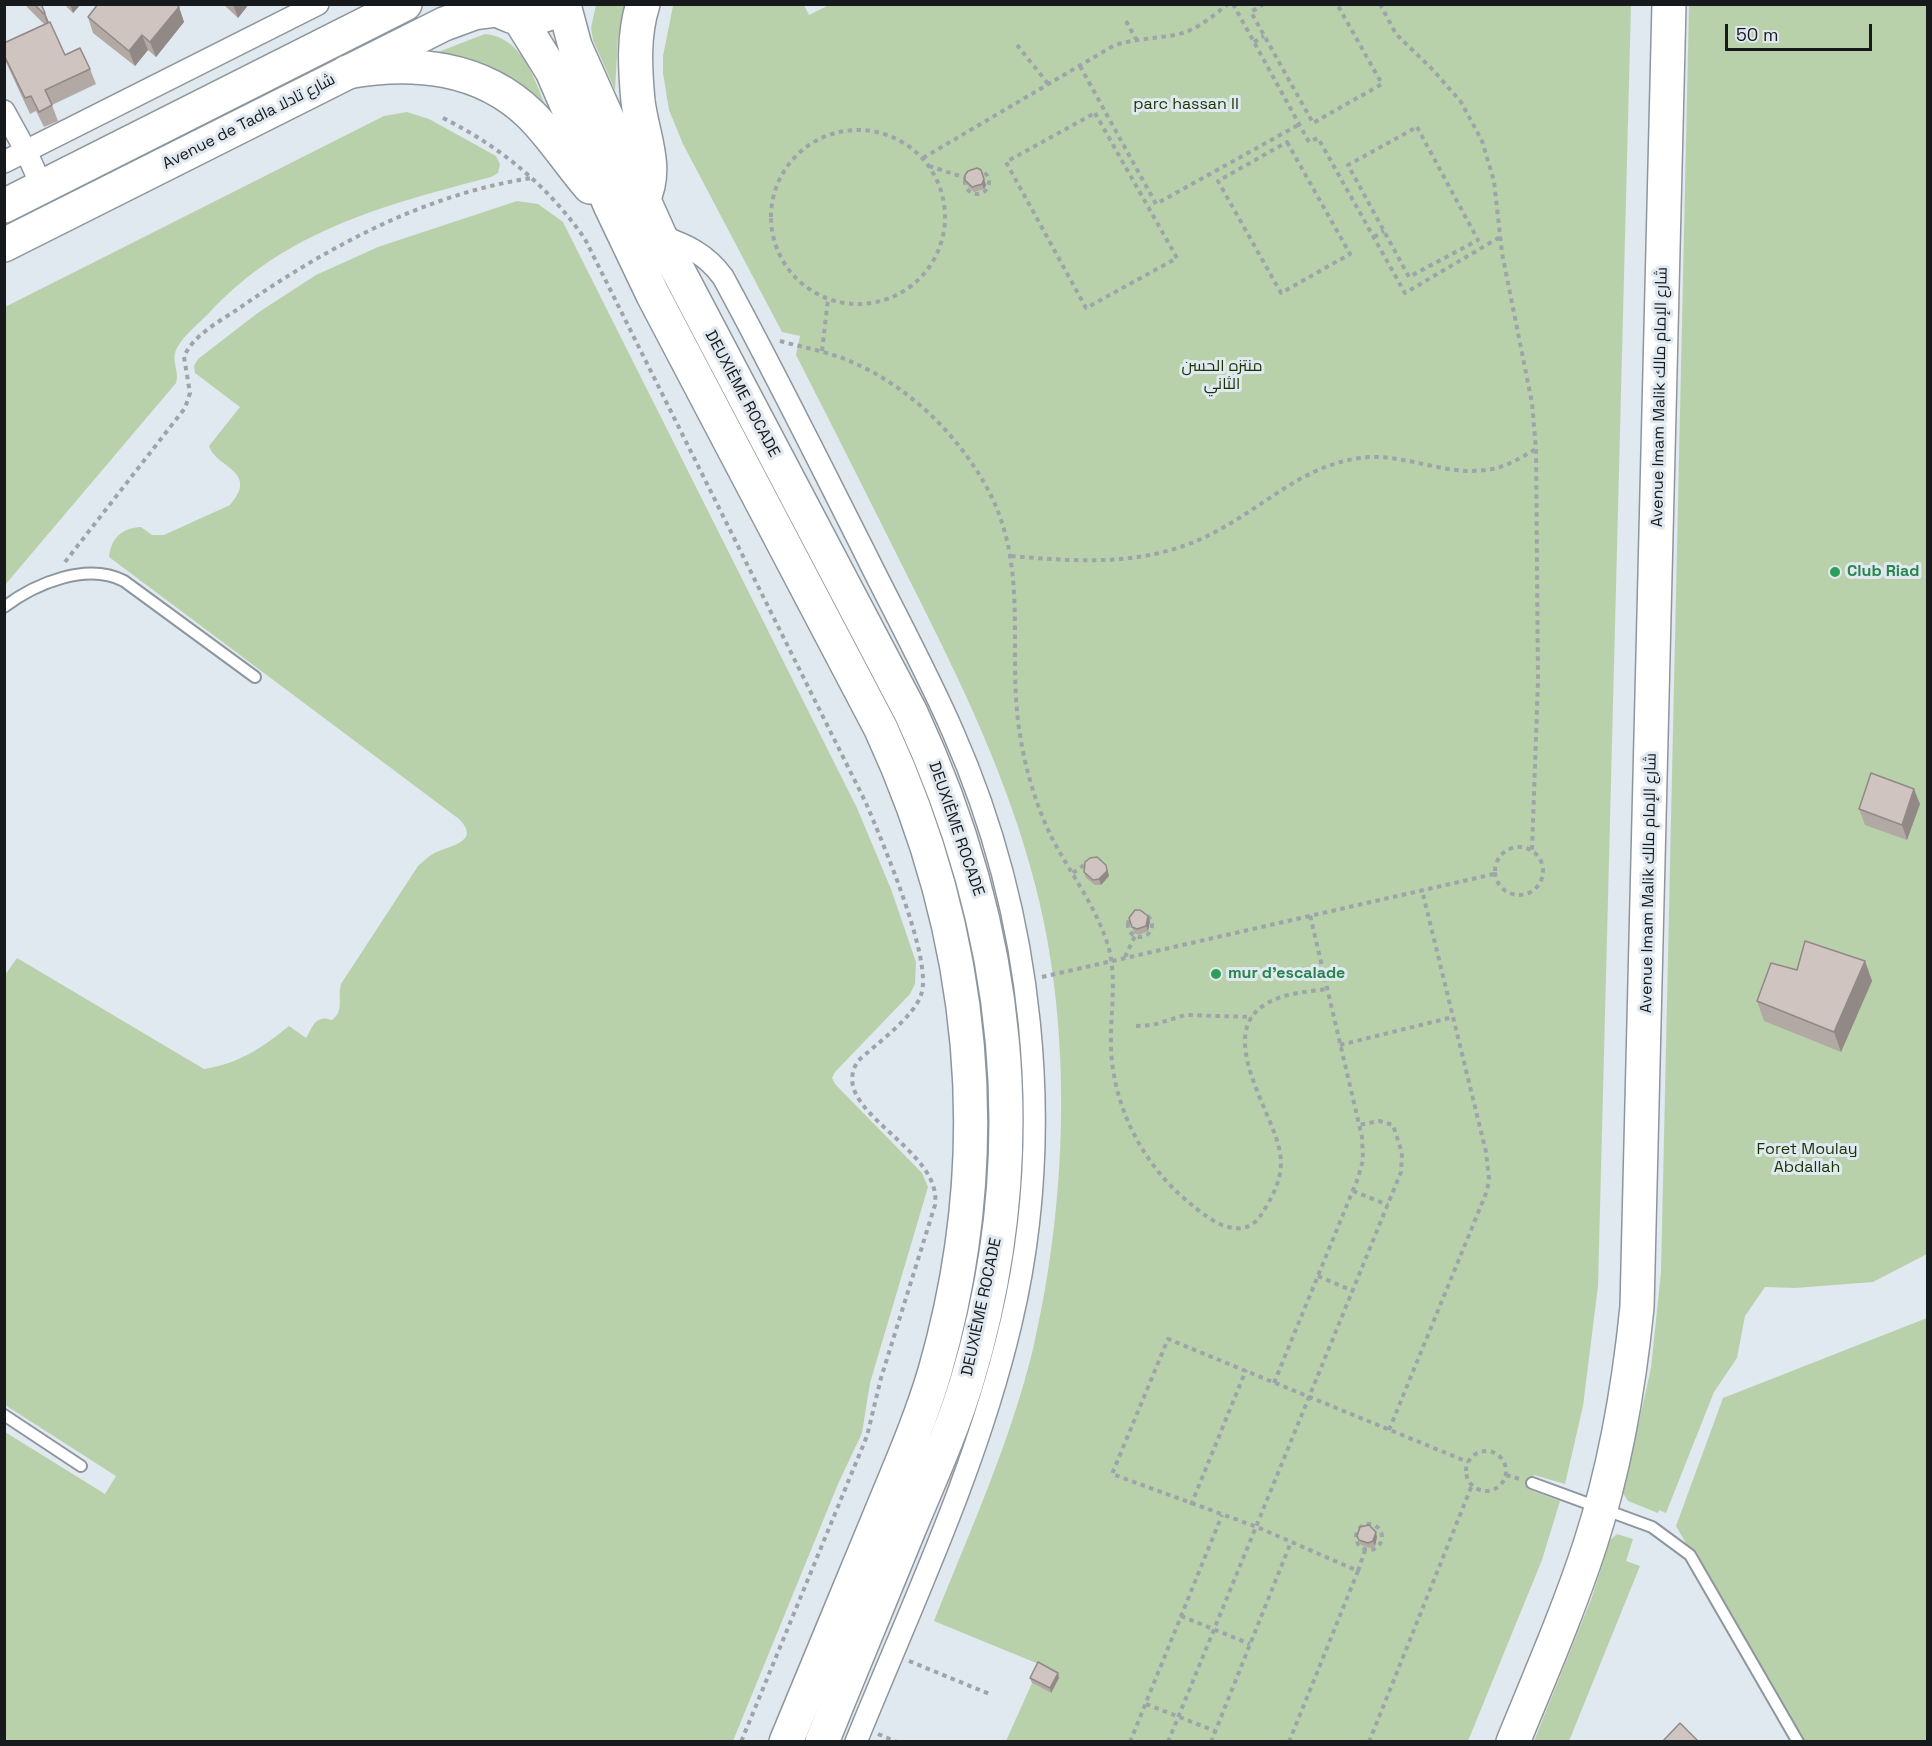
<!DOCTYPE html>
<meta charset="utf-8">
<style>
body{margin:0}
#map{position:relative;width:1932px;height:1746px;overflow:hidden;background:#e0e8f0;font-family:"Space Grotesk",sans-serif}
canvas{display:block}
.frame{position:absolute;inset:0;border:6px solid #171a1d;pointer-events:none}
.scale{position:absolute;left:1725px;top:24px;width:147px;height:27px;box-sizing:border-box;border:3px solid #171a1d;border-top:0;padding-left:8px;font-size:18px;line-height:21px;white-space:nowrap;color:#171a1d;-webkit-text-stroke:4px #e0e8f0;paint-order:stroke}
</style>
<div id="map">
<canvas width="1932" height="1746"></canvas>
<div class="frame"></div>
<div class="scale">50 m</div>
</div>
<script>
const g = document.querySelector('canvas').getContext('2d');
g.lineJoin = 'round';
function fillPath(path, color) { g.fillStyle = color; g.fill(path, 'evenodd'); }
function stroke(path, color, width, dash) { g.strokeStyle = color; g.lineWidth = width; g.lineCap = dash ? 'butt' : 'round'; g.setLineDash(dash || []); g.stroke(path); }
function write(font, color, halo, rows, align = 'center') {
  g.font = font + ' "Space Grotesk",Cairo,sans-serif'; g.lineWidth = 6; g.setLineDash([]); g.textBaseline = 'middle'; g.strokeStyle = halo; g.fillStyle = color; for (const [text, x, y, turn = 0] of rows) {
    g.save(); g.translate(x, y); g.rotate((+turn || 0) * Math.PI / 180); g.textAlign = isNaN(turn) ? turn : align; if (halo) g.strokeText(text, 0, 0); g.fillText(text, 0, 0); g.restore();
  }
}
const green = new Path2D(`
 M831,4l800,1 -33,1281 -15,120 -18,78 -31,-9 -4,15 30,11 -18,59 -74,181h-462l26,-58 19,10 -10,-28 -107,-44c36,-90 76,-178 99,-272 34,-145 40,-316 3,-461 -27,-107 -75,-206 -125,-305 -38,-76 -76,-152 -115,-228l4,-19 -18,-4 -99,-188 -14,-34 -6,-37v-17l10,-50 -2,-1h133l5,10z
 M596,5h32l-10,32 -3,53 -22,-50 -2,-12z
 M1689,5h238v1249l-54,28 -78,6 -30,-1 -20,29 -8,42 -23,34 -48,121 -7,-3 -1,3 -30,-12 -5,-8 28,-125 10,-96z
 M407,20l3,4 -405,204v-6z
 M485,34c42,4 52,55 67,88l-119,-68z
 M563,52l357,717 49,152 19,118 3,120 -14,120 -29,117 -139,345h-6l126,-310 54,-392c-13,-107 -39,-207 -84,-306l-249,-474z
 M407,112l22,7 67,37 4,8 -2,9 -7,4c-106,28 -206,53 -283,137 -10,10 -24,21 -31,34 -7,12 3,23 -1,35l-171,202v-278l379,-191z
 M517,201l21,3 25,18 294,586 34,81 25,73 -1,22 -5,10 -75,78 -3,6 3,6 87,89 6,14 -58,196 -8,50 -24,51 -105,257h-728v-309l100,62 11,-18 -111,-71v-430l12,-17 187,111c34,-5 58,-21 85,-43l17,12c7,-12 10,-24 26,-18 13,-10 5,-22 9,-36l77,-118c5,-4 9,-9 15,-12 13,-8 50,-11 26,-35l-350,-262c2,-19 13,-29 32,-30l11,8h12l66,-30c30,-34 -14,-37 -21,-59l31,-39 -45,-34 -1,-7 4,-7 61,-47 57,-37 62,-28z
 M1927,1318v423h-127l-124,-215 47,-128z
 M1617,1534l16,5 -7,22 14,5 -71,175h-35l58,-144 18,-57z`);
const path = new Path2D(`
 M1233,4l76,138 9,-4 87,155 95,-56
 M1264,4l-13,8 62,111 69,-39 -45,-80
 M1380,4l16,30 37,36 28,32 21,39 12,40 8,72 30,150 4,46 2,231 -6,170
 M1126,21l10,18
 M1254,42l10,-6
 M1017,45l32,40
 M1080,66l76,138 144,-80
 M1095,113l82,145 -91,50 -80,-146z
 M443,118c58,29 105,68 142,121l281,564c15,36 68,158 55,192 -8,23 -45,49 -63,66 -33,50 85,86 77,144l-54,173 -14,58 -126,306
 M1417,127l61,113 -69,37 -61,-112z
 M771 217a87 87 0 1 1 174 0a87 87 0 1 1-174 0Z
 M1287,142l63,112 -69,39 -63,-112z
 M923,158l190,-112c22,-8 44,-7 66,-12 19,-5 34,-18 49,-30
 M929,166l37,12
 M965 182a12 12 0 1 1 24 0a12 12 0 1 1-24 0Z
 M1374,237l10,-6
 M780,341c25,7 51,11 74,22 55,24 103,71 132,123 45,80 20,164 34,249 6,37 17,74 34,107 19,35 44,68 55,107 8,32 1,65 2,98 2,61 33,120 81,158 12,10 32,26 50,23 15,-2 21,-16 28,-28 8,-15 13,-30 10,-47 -6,-40 -66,-119 -14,-149 17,-11 41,-12 61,-15
 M822,351l6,-52
 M1011,556c72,6 139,11 204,-24 50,-26 87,-66 145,-74 42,-6 84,18 126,12 19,-2 34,-12 50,-21
 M65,562l120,-154 5,-15 -6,-36c8,-21 36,-36 54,-48 88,-61 186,-115 294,-131
 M1495 871a24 24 0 1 1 48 0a24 24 0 1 1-48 0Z
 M1073,873l11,-8
 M1128 925a12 12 0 1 1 24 0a12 12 0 1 1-24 0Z
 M1125,957l10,-21
 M1042,977l452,-103
 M1136,1026l17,-1 32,-10 67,2
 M1340,1045l113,-28
 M1353,1191l35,14
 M1318,1276l35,15
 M1274,1383l84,-205 5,-18 -1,-23 -52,-222
 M1389,1430l98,-239 2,-12 -3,-27 -64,-262
 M1466 1471a20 20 0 1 1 40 0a20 20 0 1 1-40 0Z
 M1506,1475l14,4
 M1191,1505l55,-135
 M1356 1537a13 13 0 1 1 26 0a13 13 0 1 1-26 0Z
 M1358,1571l7,-21
 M1181,1616l69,28
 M909,1661l83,34
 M1146,1704l69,27
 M878,1734l19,8
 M1130,1742l92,-227
 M1168,1742l233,-570 1,-19 -9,-28 -14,-4 -20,4
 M1211,1742l80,-200
 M1289,1742l69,-171 -101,-44 -145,-53 56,-135 300,123
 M1369,1742l103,-257`);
const lane = new Path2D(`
 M4,607c32,-24 83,-45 120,-26l131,96
 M4,1415l77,51
 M1532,1483l120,44 38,28 108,187`);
const street = new Path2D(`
 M4,111l22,40 16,36
 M4,162l314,-158
 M660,236c27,9 46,18 63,41 49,90 94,181 140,272 30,61 63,121 90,183 80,181 104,397 58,591 -34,145 -99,281 -155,419`);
const primary = new Path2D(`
 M495,8c23,16 48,13 70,-4
 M4,206l401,-202
 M4,245l440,-221 30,-11 23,-3
 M1513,1742c27,-66 55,-130 77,-197 25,-77 39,-158 47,-238l32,-1303`);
const highway = new Path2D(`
 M643,4c-10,31 -8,65 -5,97 4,34 21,66 5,99
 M564,5l11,41 85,190 251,477c100,215 125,440 56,668 -15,50 -37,98 -57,146 -29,71 -59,143 -88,215
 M519,18l33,53 59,136 42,88 228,434c95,206 117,423 54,642 -15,51 -37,100 -57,149 -31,74 -61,148 -92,222
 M347,72c65,-12 134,-6 184,43 22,22 39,49 59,72`);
const wall = new Path2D(`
 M24,4h17l8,18 16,33 25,14 6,15 -44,21 6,16 -14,6 -8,-16 -6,3 -26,-56v-15l40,-19z
 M64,4h17l-8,9z
 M223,4h26l-11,14z
 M179,7l5,15 -28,35 -8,-7 -13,16 -42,-33 -5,-16z
 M965,180l21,5 -2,4 -10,3 -7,-7z
 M1920,804l-13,36 -42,-15 -6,-16z
 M1106,865l3,11 -8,9h-6l-9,-7 -2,-6z
 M1129,918l21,3 -2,10 -9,4 -5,-2z
 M1865,961l7,20 -31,71 -77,-31 -7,-20 40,-31z
 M1357,1536l20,1 -2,9 -5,2 -9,-3z
 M1058,1673l1,5 -8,15 -19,-10 -2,-5z`);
const shadedWall = new Path2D(`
 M70,4h11l-8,9z
 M233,4h16l-11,14z
 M179,7l5,15 -28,35 -6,-15z
 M45,13l6,15 -2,1 -5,-15z
 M142,35l6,15 -13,16 -6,-15z
 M981,170l5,15 -2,4 -2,-5z
 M1914,789l6,15 -13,36 -5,-15z
 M1106,865l3,11 -8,9 -2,-6z
 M1148,916l2,5 -2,10 -2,-5z
 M1865,961l7,20 -31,71 -7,-20z
 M1376,1532l1,5 -2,9 -2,-5z
 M1058,1673l1,5 -8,15 -1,-5z`);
const building = new Path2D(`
 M34,4h7l4,9 -1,1z
 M98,4h78l3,3 -29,35 -8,-7 -13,16 -41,-34z
 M50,22l15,33 15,-7 10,21 -45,21 7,15 -13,7 -8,-16 -6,2 -21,-43v-12z
 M977,168l4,2 3,9 -2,5 -10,3 -7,-7v-5l3,-4z
 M1871,773l43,16 -12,36 -43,-16z
 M1097,857l9,8 1,6 -8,8 -6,1 -9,-8 1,-10 5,-4z
 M1135,910h5l8,6 -2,10 -9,3 -5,-2 -3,-9z
 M1805,941l60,20 -31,71 -77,-31 14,-38 26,7z
 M1369,1525l7,7 -3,9 -5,2 -9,-3 -2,-4 3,-9z
 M1038,1662l20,11 -8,15 -20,-10z
 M1680,1723l19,19h-37z`);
const markers = [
 [1835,572,6,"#2e9e5b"],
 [1216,974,6,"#2e9e5b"]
];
const parkNames = [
 ["parc hassan II",1186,105],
 ["منتزه الحسن",1222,367],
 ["الثاني",1222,385],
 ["Foret Moulay",1807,1150],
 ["Abdallah",1807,1168]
];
const streetNames = [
 ["Avenue de Tadla شارع تادلا",249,122,-27],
 ["DEUXIÈME ROCADE",742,394,62],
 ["Avenue Imam Malik شارع الإمام مالك",1660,397,-89],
 ["DEUXIÈME ROCADE",956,829,71],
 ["Avenue Imam Malik شارع الإمام مالك",1649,883,-89],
 ["DEUXIÈME ROCADE",982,1307,-78]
];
const leisureNames = [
 ["Club Riad",1847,572],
 ["mur d'escalade",1228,974]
];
fillPath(green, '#b9d1aa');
stroke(lane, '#8e969d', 14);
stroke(street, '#8e969d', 24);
stroke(primary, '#8e969d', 36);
stroke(highway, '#8e969d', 36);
stroke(path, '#9da4aa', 4, [4.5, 4.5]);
stroke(lane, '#fff', 10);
stroke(street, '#fff', 21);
stroke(primary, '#fff', 33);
stroke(highway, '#fff', 33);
fillPath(wall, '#b2a9a4');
fillPath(shadedWall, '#918986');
fillPath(building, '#cfc4bf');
stroke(building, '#918986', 1.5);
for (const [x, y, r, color] of markers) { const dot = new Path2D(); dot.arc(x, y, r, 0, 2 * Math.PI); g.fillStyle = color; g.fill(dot); stroke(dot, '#e0e8f0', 2); }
write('16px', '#183400', '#e0e8f0', parkNames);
write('16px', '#171a1d', '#e0e8f0', streetNames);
write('bold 16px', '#27864d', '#e0e8f0', leisureNames, 'left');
</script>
